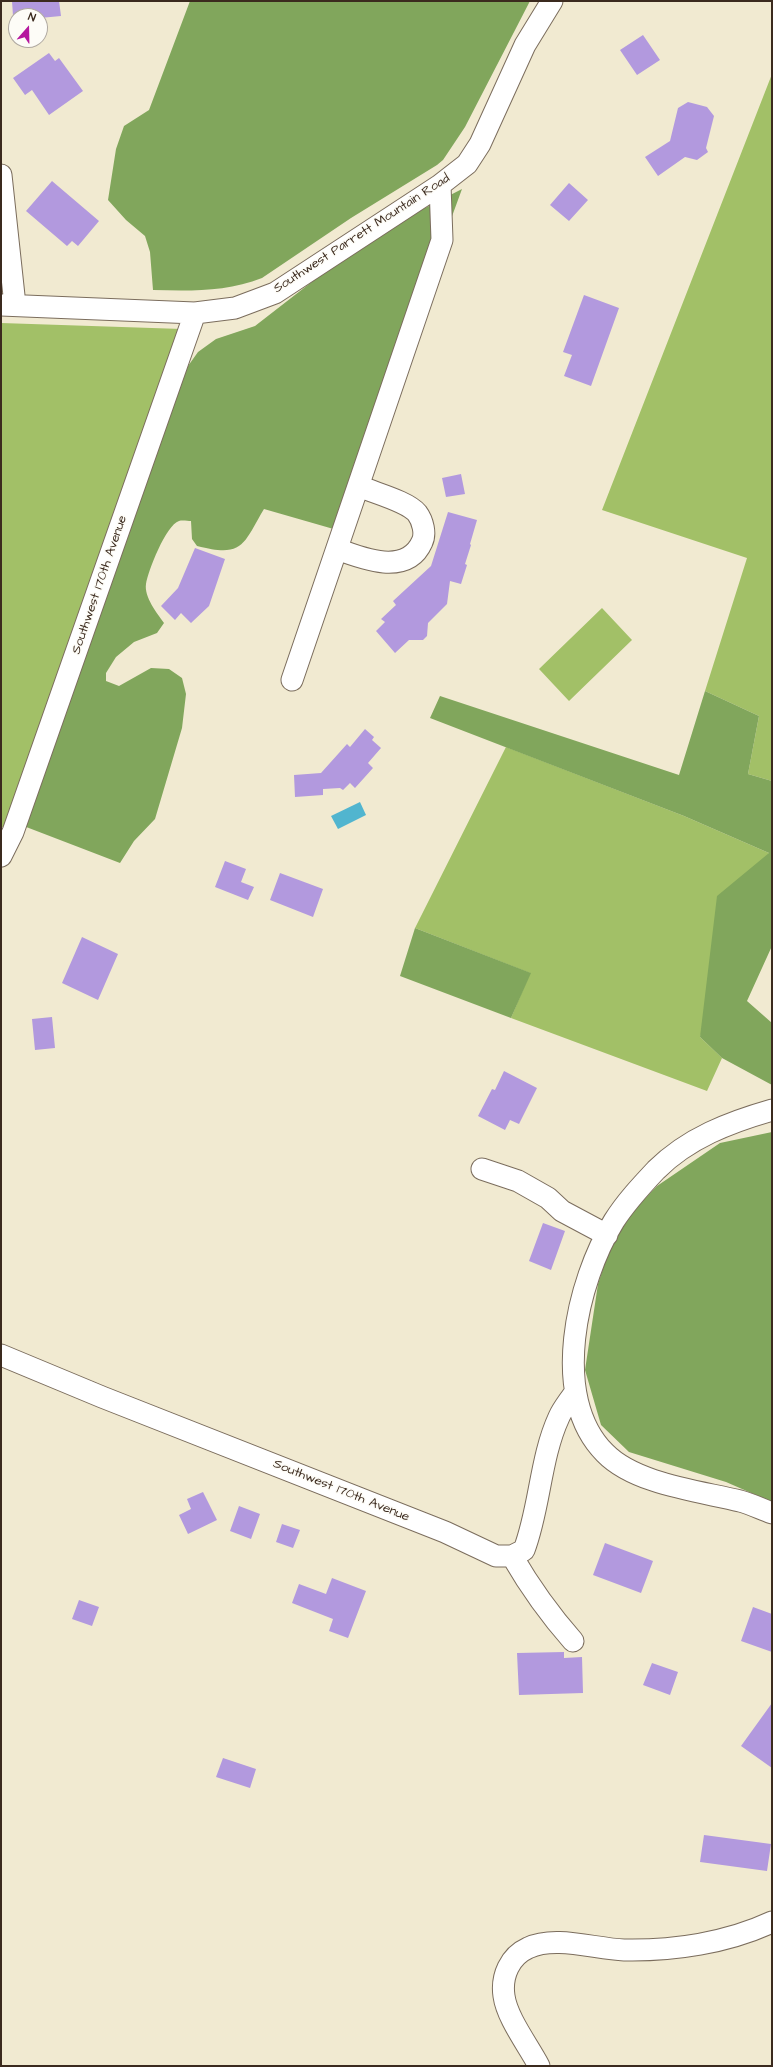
<!DOCTYPE html>
<style>
body{margin:0}
#map{position:relative;width:773px;height:2067px;overflow:hidden;background:#f1ead1;font-family:"Architects Daughter",sans-serif}
canvas{display:block}
.frame{position:absolute;inset:0;border:2px solid #3b2a1e;pointer-events:none}
.north{position:absolute;left:8px;top:8px;width:40px;height:40px;box-sizing:border-box;background:#fdfcf7;border:1px solid #afa8a0;border-radius:50%;rotate:20deg;font-size:11px;font-weight:700;line-height:16px;text-align:center;color:#3b2a1e}
.north::after{content:'';display:block;margin:auto;width:14px;height:18px;background:#b5179e;clip-path:polygon(50% 0,100% 100%,50% 72%,0 100%)}
</style>
<div id="map">
<canvas width="773" height="2067"></canvas>
<div class="frame"></div>
<div class="north">N</div>
</div>
<script>
const g = document.querySelector('canvas').getContext('2d');
g.lineJoin = 'round';
function fillPath(path, color) { g.fillStyle = color; g.fill(path, 'evenodd'); }
function stroke(path, color, width, dash) { g.strokeStyle = color; g.lineWidth = width; g.lineCap = dash ? 'butt' : 'round'; g.setLineDash(dash || []); g.stroke(path); }
function write(font, color, halo, rows, align = 'center') {
  g.font = font + ' "Architects Daughter",sans-serif'; g.lineWidth = 3; g.setLineDash([]); g.textBaseline = 'middle'; g.strokeStyle = halo; g.fillStyle = color; for (const [text, x, y, turn = 0] of rows) {
    g.save(); g.translate(x, y); g.rotate((+turn || 0) * Math.PI / 180); g.textAlign = isNaN(turn) ? turn : align; if (halo) g.strokeText(text, 0, 0); g.fillText(text, 0, 0); g.restore();
  }
}
const green = new Path2D(`
 M772,74v707l-24,-7 11,-58 -54,-25 42,-133 -145,-48z
 M1,323l181,6 -174,498h-7z
 M602,608l30,32 -63,61 -30,-32z
 M506,747l178,69 85,37 -69,184 22,21 -15,33 -196,-73 19,-45 -115,-45z`);
const forest = new Path2D(`
 M190,1h340l-65,126 -22,33 -6,5 -86,53 -89,60c-35,14 -73,13 -109,12l-3,-38 -5,-16 -19,-16 -18,-20 8,-51 8,-23 25,-16z
 M462,189l-125,341 -73,-21c-21,35 -20,49 -67,37l-5,-7 -1,-18c-3,0 -9,-1 -12,0 -13,4 -31,50 -33,63 -2,13 11,29 18,39l-7,10 -23,9 -18,15 -10,16v8l13,5 32,-18 18,1 13,9 4,16 -4,34 -27,91 -21,22 -14,22 -99,-38 167,-459 10,-14 18,-13 39,-13 67,-52 101,-65z
 M705,691l54,25 -11,58 24,7v165l-25,55 25,22v62l-50,-27 -22,-21 17,-141 52,-43 -85,-37 -254,-98 10,-22 239,79z
 M415,928l116,45 -20,45 -111,-42z
 M772,1132v370l-46,-20 -97,-30 -28,-27 -16,-55 13,-86 18,-55 41,-43 63,-43z`);
const water = new Path2D(`
 M360,802l6,13 -28,14 -7,-13z`);
const building = new Path2D(`
 M12,1h47l2,15 -21,2v-2h-27z
 M643,35l17,25 -23,15 -17,-25z
 M49,53l6,8 4,-3 24,33 -34,24 -17,-25 -7,5 -12,-17z
 M688,102l19,5 7,9 -8,32 2,4 -11,8 -12,-3 -27,19 -13,-19 25,-16 8,-33z
 M52,181l47,40 -21,25 -6,-5 -5,5 -41,-35z
 M569,183l19,17 -19,21 -19,-16z
 M584,295l35,13 -28,78 -27,-10 8,-21 -9,-3z
 M461,474l4,20 -19,3 -4,-19z
 M448,512l29,8 -7,24 1,1 -6,19 2,1 -6,19 -11,-3 -3,23 -19,19 -1,13 -4,4h-14l-14,13 -19,-22 9,-9 -4,-3 15,-14 -3,-4 38,-35z
 M195,548l30,11 -16,47 -18,17 -10,-10 -6,7 -14,-14 17,-18z
 M365,729l9,8 -2,3 9,8 -13,15 5,5 -18,20 -5,-5 -7,7 -3,-2 -17,1v6l-28,2 -1,-22 27,-2 26,-29 3,3z
 M225,861l21,8 -5,13 13,5 -6,13 -33,-13z
 M280,873l43,16 -10,28 -43,-17z
 M82,937l36,17 -20,46 -36,-17z
 M52,1017l3,31 -20,2 -3,-31z
 M504,1071l33,17 -18,36 -9,-4 -5,10 -27,-14 14,-27 3,1z
 M543,1223l22,8 -14,39 -22,-9z
 M203,1492l14,28 -29,14 -9,-19 12,-6 -4,-10z
 M239,1506l21,8 -9,25 -21,-8z
 M282,1524l18,6 -7,18 -17,-6z
 M605,1543l48,18 -12,32 -48,-18z
 M332,1578l34,13 -18,47 -19,-7 4,-12 -41,-16 7,-19 27,10z
 M79,1600l20,7 -7,19 -20,-7z
 M753,1607l19,7v38l-31,-11z
 M564,1652v6l18,-1 1,36 -64,2 -2,-42z
 M652,1663l26,9 -8,23 -27,-10z
 M772,1703v65l-31,-22z
 M223,1758l33,11 -6,19 -34,-11z
 M704,1835l67,9 -4,27 -67,-9z`);
const minor = new Path2D(`
 M1,175l14,130
 M1,305l194,8 40,-5 40,-15 165,-108 27,-21 13,-20 45,-99 27,-44
 M337,549c26,10 70,27 85,-7 4,-8 1,-21 -5,-29 -10,-12 -43,-20 -58,-27
 M292,680l150,-440 -2,-55
 M1,856l12,-24 182,-519
 M772,1110c-42,12 -84,28 -116,60 -15,16 -30,32 -42,51 -37,60 -65,176 -9,232 30,31 94,38 135,48 11,3 21,8 32,12
 M482,1169l36,12 30,17 14,13 45,24
 M1,1355l101,42 343,135 51,24h16l12,-6c16,-42 16,-92 35,-133 4,-9 11,-17 16,-25
 M512,1556c18,31 38,59 61,85
 M539,2066c-11,-21 -32,-48 -35,-70 -3,-20 6,-40 24,-48 27,-13 67,1 96,2 49,1 103,-7 148,-28`);
const streetNames = [
 ["Southwest Parrett Mountain Road",362,234,-33],
 ["Southwest 170th Avenue",100,585,-71],
 ["Southwest 170th Avenue",341,1491,22]
];
fillPath(green, '#a2c067');
fillPath(forest, '#81a65c');
fillPath(water, '#51b5cf');
fillPath(building, '#b299de');
stroke(minor, '#7b6d5d', 23);
stroke(minor, '#fff', 21);
write('13px', '#3b2a1e', '#fdfcf7', streetNames);
</script>
